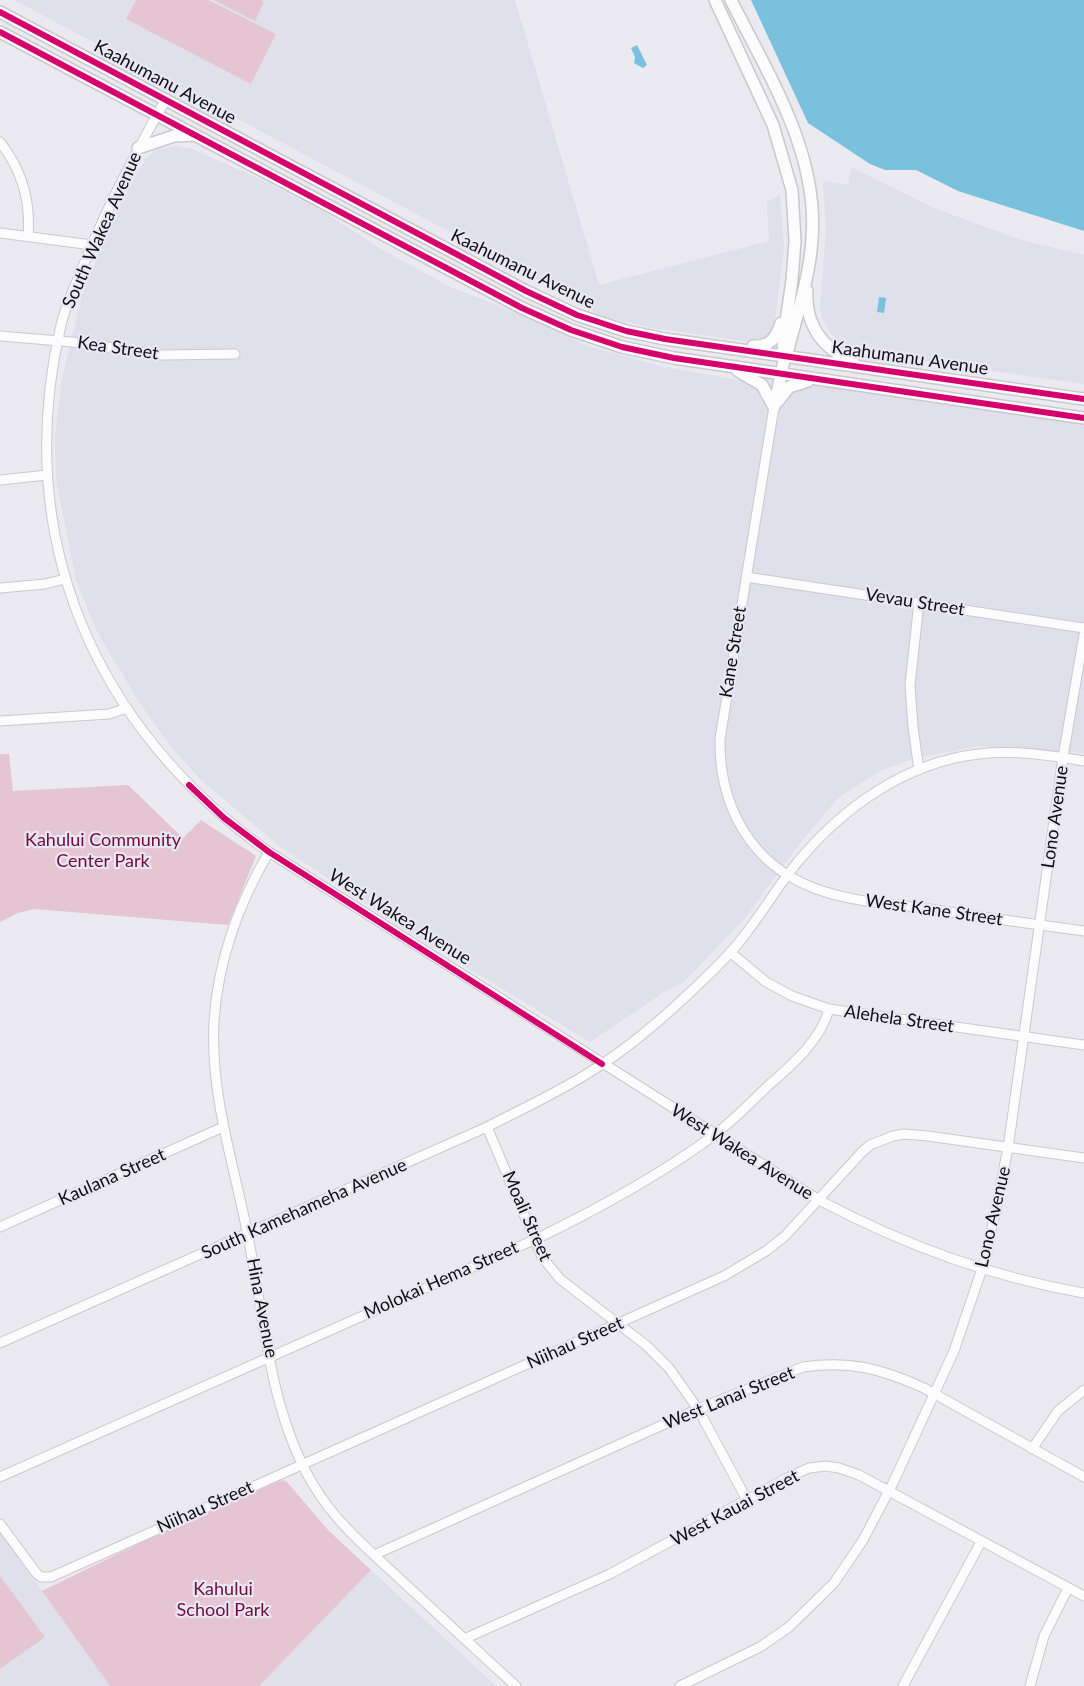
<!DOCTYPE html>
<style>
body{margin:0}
canvas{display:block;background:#eaeaf0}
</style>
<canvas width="1084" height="1686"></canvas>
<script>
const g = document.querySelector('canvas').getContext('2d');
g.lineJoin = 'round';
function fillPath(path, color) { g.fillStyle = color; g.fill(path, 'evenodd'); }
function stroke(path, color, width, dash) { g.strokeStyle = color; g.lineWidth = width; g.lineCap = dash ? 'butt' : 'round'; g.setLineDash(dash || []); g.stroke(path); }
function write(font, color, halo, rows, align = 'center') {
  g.font = font + ' Lato,sans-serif'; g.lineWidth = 4.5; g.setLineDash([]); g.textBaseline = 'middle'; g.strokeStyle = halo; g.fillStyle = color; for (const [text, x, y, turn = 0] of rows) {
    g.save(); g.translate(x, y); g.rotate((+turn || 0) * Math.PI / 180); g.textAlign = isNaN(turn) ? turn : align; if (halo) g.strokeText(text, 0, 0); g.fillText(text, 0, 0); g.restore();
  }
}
const built = new Path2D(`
 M14,0h501l84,285 170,-44 -2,-39 13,-7 4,53 -10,79 -3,8 -14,8 -105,-15 -51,-12 -117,-66z
 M176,146l14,2 68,30 68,35 55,36 69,38 50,19 88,40 73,20 89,16 31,-8 303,44v335l-104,-7 -65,12 -35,13 -42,27 -38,45 -54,74 -62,65 -20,10 -74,50 -190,-115 -122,-82 -77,-65 -28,-31 -34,-47 -42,-70 -21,-52 -20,-100 -1,-45 7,-57 20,-82 31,-78 32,-59 12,-9z
 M851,167l83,41 87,32 63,15v129l-224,-32 -12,-5 -16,-12 -10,-16 -2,-11 6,-77 -3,-50 25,4z
 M0,1533l42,58 68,95h-110z
 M371,1570l125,116h-237z`);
const green = new Path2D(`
 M136,0h72l68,34 -25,50 -125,-65z
 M214,0h47l3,2 -9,19z
 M0,754h9l4,37 115,-6 55,53 18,-18 55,36 -28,69 -194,-16 -16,4 -18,9z
 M282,1480l5,2 41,48 43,40 -112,116h-149l-68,-95 135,-66z
 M0,1576l45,61 -45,32z`);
const water = new Path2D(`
 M751,0h333v231l-126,-40 -42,-21h-31l-15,-6 -62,-41z
 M637,45l10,20 -4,3 -9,-5 1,-6 -4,-9z
 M879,297l7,1 -2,15 -7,-1z`);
const minor = new Path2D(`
 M166,99c-33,58 -63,116 -87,177 -7,16 -14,32 -18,49 -50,212 33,403 208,527l550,348c83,44 172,77 265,93
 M0,142c22,28 31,60 28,95
 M0,233l92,12
 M0,336l72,6 90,13 73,-1
 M774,407l-54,332c-1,66 30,125 94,149 36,14 78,16 116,21 51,8 103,15 154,22
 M0,480l47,-5
 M746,577l338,51
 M0,588l45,-4 20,-5
 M0,721l109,-7 18,-6
 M919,770l-6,-43 -3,-42 9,-83
 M269,852c-30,51 -51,109 -55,169 -4,74 20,143 34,215 16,82 22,178 66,250 22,37 56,65 87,94 38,35 76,71 115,106
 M730,952l36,30 26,14 37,13 255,36
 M487,1127l55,130 18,22 87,67 22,22 29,41 49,91
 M0,1227l223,-100
 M0,1343l487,-216c35,-18 70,-34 103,-55 41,-25 77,-57 111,-90 17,-16 33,-32 46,-50 17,-22 31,-46 49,-68 45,-55 109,-102 183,-110 35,-4 71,1 105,7
 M1032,1449l26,-38 26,-21
 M0,1477l536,-238c62,-30 121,-62 177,-103 20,-15 38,-34 56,-51 23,-20 52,-45 60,-76
 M0,1524l37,50 4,3h10l673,-301 42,-25 19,-15 77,-84 8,-7 23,-9 11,-2 24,2 156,22
 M374,1555l324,-146 105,-42c47,-7 79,2 121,21l160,89
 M464,1639l146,-65 177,-96 22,-10 17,-2 13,2 20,7 225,121
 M680,1686l80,-39 29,-20 45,-44 29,-43 30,-57 61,-132 32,-94 22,-109 55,-391 21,-122
 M903,1686l78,-144
 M1030,1686l14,-50 24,-48`);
const major = new Path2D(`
 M715,0l58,125 19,65 3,51 -3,39 -9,63 2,13 -11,51
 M731,0c37,74 88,153 81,239 -2,37 -15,75 -24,111
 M0,12l526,279 51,24 49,16 39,8 419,60
 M0,32l522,276 49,22 51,17 52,11 410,60
 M138,148l36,-12 21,-1
 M807,291c-2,33 15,58 46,70
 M753,346c17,1 23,-8 28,-23
 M738,371l24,14 12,22
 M778,401l11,-14 19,-6`);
const cycleway = new Path2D(`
 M0,12l526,279 51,24 49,16 39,8 419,60
 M0,32l522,276 49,22 51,17 52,11 410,60
 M189,785l35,33 45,34 333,212`);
const streetNames = [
 ["Kaahumanu Avenue",165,82,28],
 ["South Wakea Avenue",102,230,-66],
 ["Kaahumanu Avenue",523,269,26],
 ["Kea Street",118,348,8],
 ["Kaahumanu Avenue",910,358,8],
 ["Vevau Street",915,602,9],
 ["Kane Street",733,652,-81],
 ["Lono Avenue",1055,817,-82],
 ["West Kane Street",934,910,8],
 ["West Wakea Avenue",400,917,32],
 ["Alehela Street",899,1019,8],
 ["West Wakea Avenue",742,1152,32],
 ["Kaulana Street",112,1177,-24],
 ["South Kamehameha Avenue",304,1209,-24],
 ["Moali Street",527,1216,66],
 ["Lono Avenue",993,1217,-77],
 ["Molokai Hema Street",441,1280,-24],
 ["Hina Avenue",262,1308,79],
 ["Niihau Street",575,1343,-24],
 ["West Lanai Street",729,1398,-22],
 ["Niihau Street",205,1507,-24],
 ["West Kauai Street",735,1508,-28]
];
const parkNames = [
 ["Kahului Community",103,840],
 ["Center Park",103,861],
 ["Kahului",223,1589],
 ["School Park",223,1610]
];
fillPath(built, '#e0dfec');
fillPath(green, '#e5c5d2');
fillPath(water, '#79c1dd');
stroke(minor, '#c9c8cd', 11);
stroke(major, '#c9c8cd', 14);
stroke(minor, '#fcfcfd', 9);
stroke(major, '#fcfcfd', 11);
stroke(cycleway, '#d6006c', 6);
write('18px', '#100f13', '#e8e7f3', streetNames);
write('18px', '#710a3d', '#e8e7f3', parkNames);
</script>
